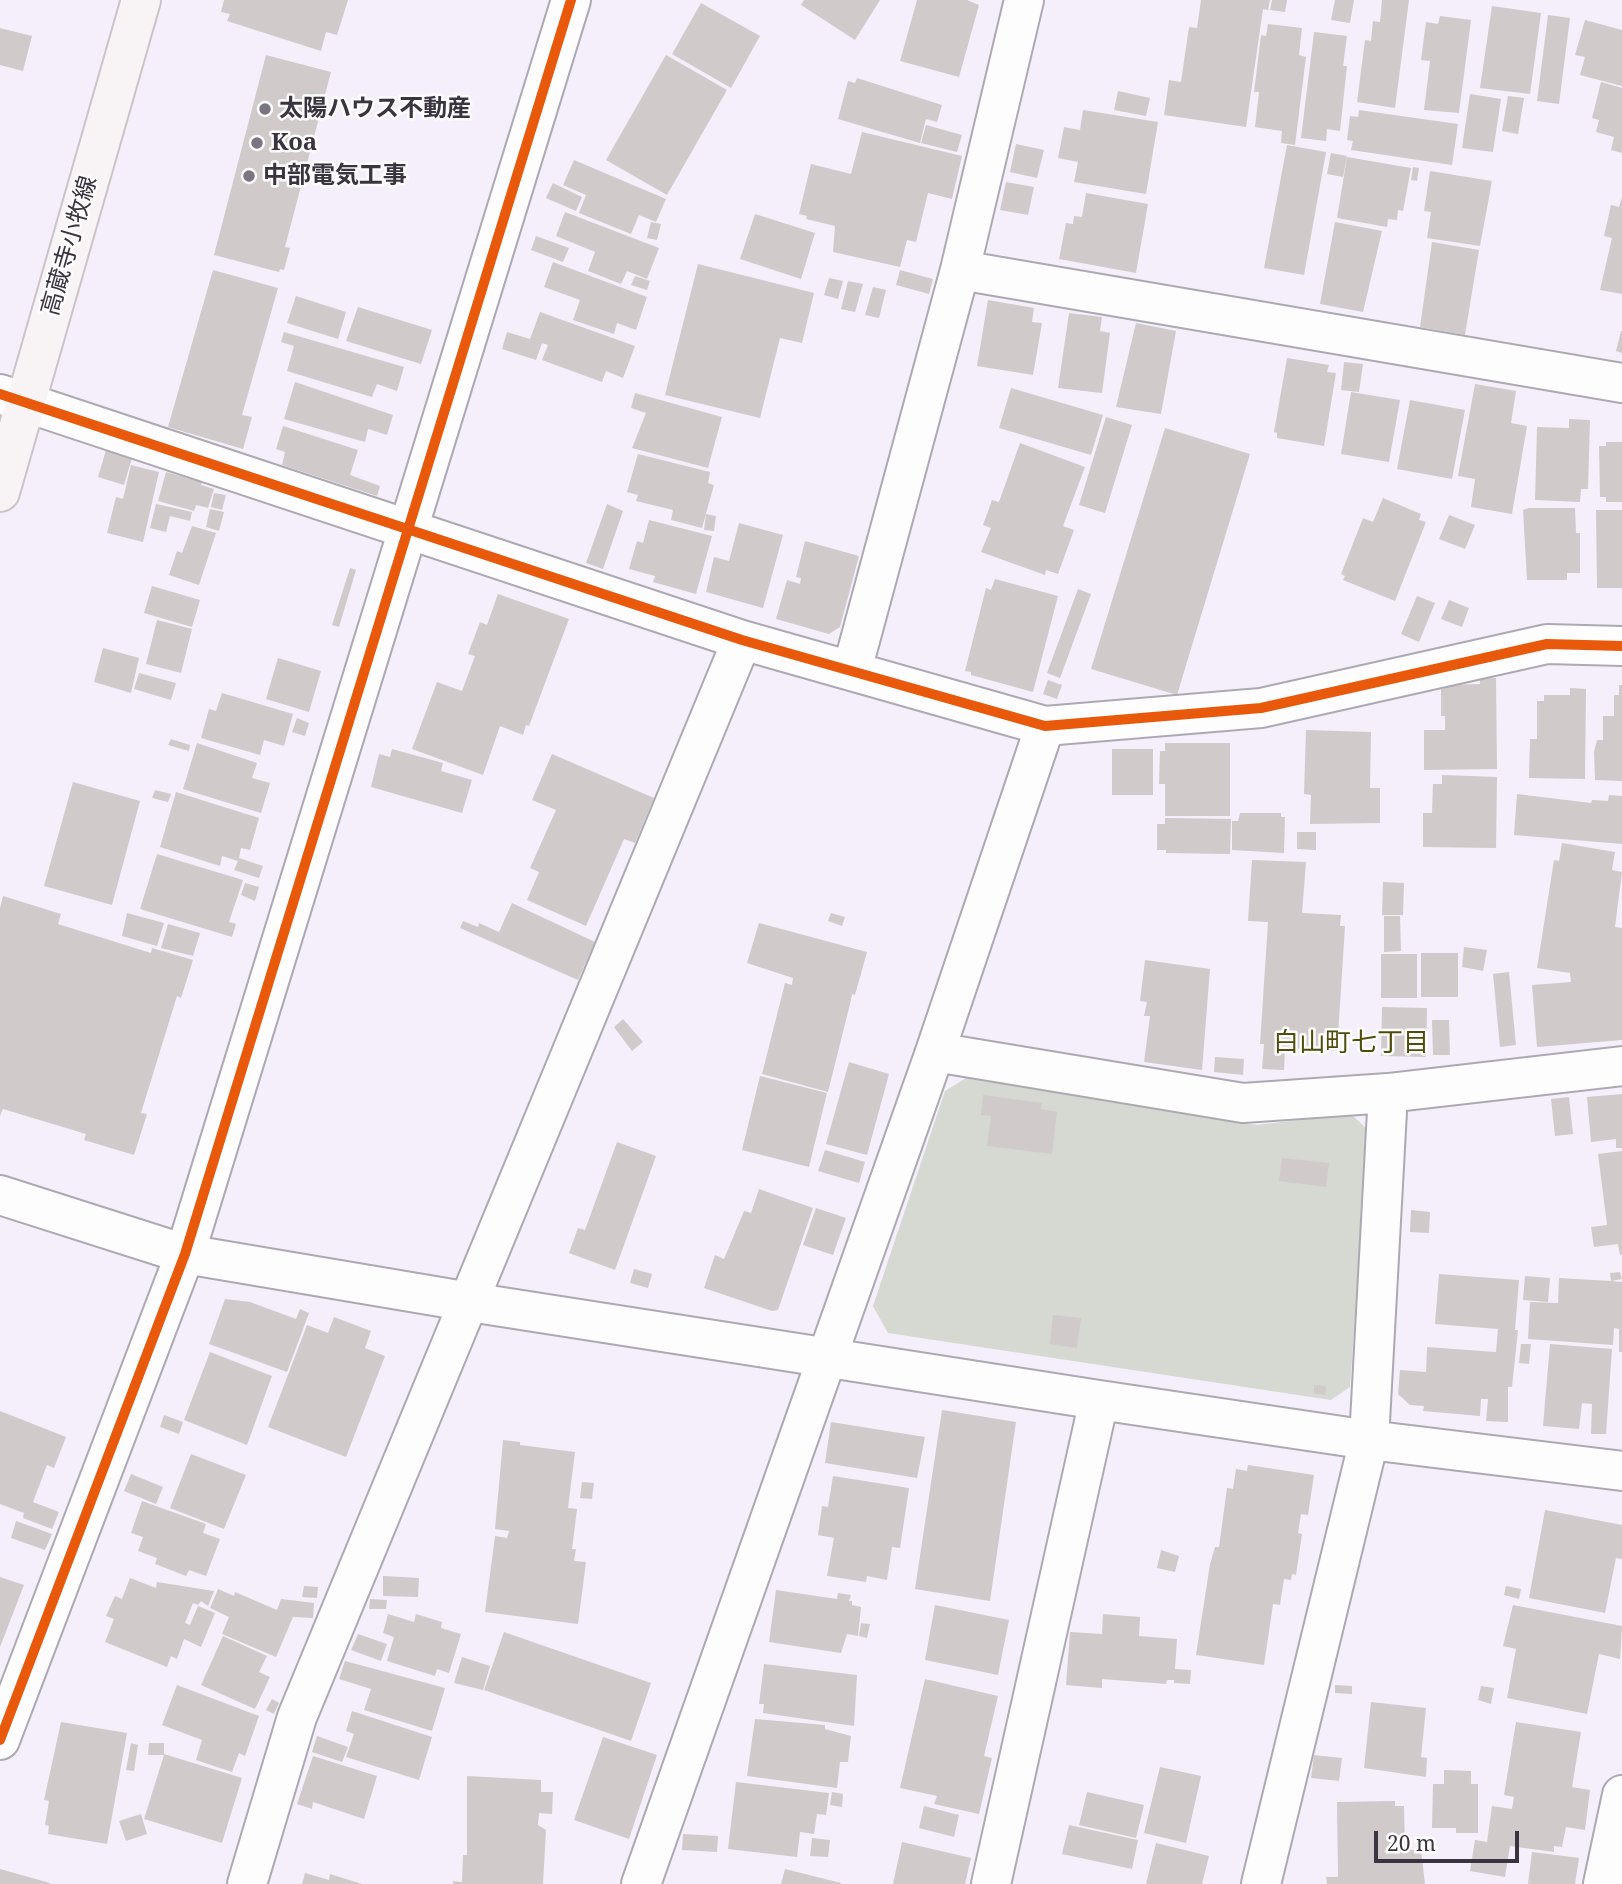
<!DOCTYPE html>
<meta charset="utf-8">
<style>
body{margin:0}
#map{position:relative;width:1622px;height:1884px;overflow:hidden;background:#f4effa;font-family:"Noto Serif",serif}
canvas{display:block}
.scale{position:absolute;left:1374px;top:1831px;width:145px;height:32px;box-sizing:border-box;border:4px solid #3a3441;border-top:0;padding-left:9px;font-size:21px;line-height:24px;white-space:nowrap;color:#3a3441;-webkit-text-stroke:5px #fcfcfc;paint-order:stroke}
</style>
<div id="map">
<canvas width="1622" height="1884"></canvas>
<div class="scale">20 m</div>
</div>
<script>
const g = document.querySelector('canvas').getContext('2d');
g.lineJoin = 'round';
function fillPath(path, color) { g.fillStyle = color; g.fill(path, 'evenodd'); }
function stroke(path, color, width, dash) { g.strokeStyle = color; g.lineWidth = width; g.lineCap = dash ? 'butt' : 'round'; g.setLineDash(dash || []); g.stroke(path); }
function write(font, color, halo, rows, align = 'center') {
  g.font = font + ' "Noto Serif","Noto Sans JP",serif'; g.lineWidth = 5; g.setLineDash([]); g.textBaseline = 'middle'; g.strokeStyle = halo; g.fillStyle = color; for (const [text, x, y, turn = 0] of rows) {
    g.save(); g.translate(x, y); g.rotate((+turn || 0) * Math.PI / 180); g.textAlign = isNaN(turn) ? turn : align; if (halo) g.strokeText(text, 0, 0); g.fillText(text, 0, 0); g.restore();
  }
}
const green = new Path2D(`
 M966,1078l290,47 95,-11 17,16 -18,257 -19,13 -443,-67 -15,-27 72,-215z`);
const building = new Path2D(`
 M224,0h124l-11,35 -11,-3 -5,19 -94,-30 3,-7 -9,-2z
 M804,0h76l-25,40 -54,-35z
 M917,0h50l12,5 -20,72 -59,-16z
 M1201,0h69l-2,10 -5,-1 -17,118 -82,-12 5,-35 12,2 8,-55 8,1z
 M1272,0h15l-2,12 -15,-2z
 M1335,0h19l-4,23 -19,-3z
 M1382,0h27l-14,108 -38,-6 8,-62 6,1 2,-20 7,1z
 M701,3l59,33 -29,52 -59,-34z
 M1492,6l49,7 -11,81 -50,-6z
 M1548,15l22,3 -11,86 -22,-3z
 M1440,16l31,4 -12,93 -35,-3 6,-49 -9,-1 5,-38 12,2z
 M1585,20l37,10v56l-42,-11 5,-18 -10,-2z
 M1268,24l34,4 -3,27 7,2 -11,88 -14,-2 1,-12 -27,-4 4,-35h-5l7,-57 5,1z
 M0,28l32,8 -9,35 -23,-6z
 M1314,32l33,4 -4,30h4l-7,65 -13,-2 -1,12 -25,-3z
 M266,55l65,17 -46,175 5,1 -6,22 -4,-1 -1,3 -65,-17z
 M666,55l61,35 -60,105 -61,-35z
 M857,78l85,27 -5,17 -11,-3 -6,24 -82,-24 10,-38 7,2z
 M1601,82l21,6v65l-11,-3 3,-13 -18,-5 3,-12 -7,-2z
 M1118,91l32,7 -4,18 -32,-6z
 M1470,94l31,5 -8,53 -31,-4z
 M1508,96l16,2 -6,36 -16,-3z
 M1083,110l75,12 -12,72 -72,-12 4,-20 -20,-4 6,-31 16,3z
 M1359,110l99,14 -6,41 -101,-15 2,-9 -6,-1 3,-24 8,1z
 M926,125l36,10 -5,17 -36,-9z
 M862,132l100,24 -10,43 -24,-6 -12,49 -9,-2 -7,27 -67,-15 2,-26 -29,-7 1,-3 -8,-2 12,-50 40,10z
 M1016,144l28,6 -7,28 -27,-6z
 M1287,145l39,7 -22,123 -40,-7z
 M1331,153l16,3 -4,21 -16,-3z
 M1347,157l64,11 -8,43 -5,-1 -1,10 -9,-1 -1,8 -50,-9z
 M574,160l92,39 -10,23 -17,-7 -8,19 -52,-21 7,-18 -23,-10z
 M1413,167l6,1 -2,13 -6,-1z
 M1430,171l62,10 -12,65 -53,-8 4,-26 -7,-1z
 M1006,182l28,5 -6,28 -28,-5z
 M553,183l29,14 -6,14 -30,-13z
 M1086,193l62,11 -12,69 -77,-14 7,-36 7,1 1,-8 8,1z
 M1622,197v97l-22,-4 12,-52 -8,-2 7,-31 8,2z
 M565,212l94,36 -12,31 -20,-8 -6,13 -33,-13 7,-19 -39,-16z
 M755,214l60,19 -14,46 -61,-20z
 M651,222l10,2 -4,16 -10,-2z
 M1335,222l47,9 -19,81 -43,-8z
 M536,236l33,12 -6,14 -32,-12z
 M1432,242l47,8 -14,85 -45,-8z
 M553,262l94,35 -11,33 -19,-7 -3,11 -41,-14 7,-20 -36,-13z
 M698,264l116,29 -12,50 -22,-5 -20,80 -95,-23z
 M213,270l65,18 -36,127 10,2 -9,32 -75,-22z
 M900,270l33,9 -4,15 -33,-9z
 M635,276l15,5 -3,9 -16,-5z
 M829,278l14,3 -5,18 -14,-4z
 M848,281l15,3 -8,28 -14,-3z
 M873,287l13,3 -7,28 -14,-3z
 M296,296l50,16 -8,27 -51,-16z
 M988,300l46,8 -2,14 10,1 -9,52 -56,-9z
 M358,307l74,23 -11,34 -75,-23z
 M540,312l95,34 -12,32 -17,-7 -4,11 -60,-22 6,-15 -6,-2 -6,17 -34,-11 5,-17 23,7z
 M1069,313l33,4 -2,14 10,2 -8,60 -44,-5z
 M1136,323l40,8 -15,83 -45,-7z
 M1621,331h1v22l-6,-2z
 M284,332l120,35 -7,24 -20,-7 -5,13 -85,-26 7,-25 -13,-4z
 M1287,358l42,7 -2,7 9,1 -12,73 -47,-8v-5l-3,-1z
 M1344,362l19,2 -4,28 -18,-2z
 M295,382l98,33 -6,20 -19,-6 -3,13 -81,-23z
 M1475,384l41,7 -5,32 16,3 -15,88 -41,-7 4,-28 -17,-3z
 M1011,388l92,27 -12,40 -92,-27z
 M1351,392l49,8 -11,62 -48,-8z
 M635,393l87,24 -14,51 -76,-20 14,-35 -15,-5z
 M1410,400l55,10 -13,69 -55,-10z
 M1106,417l26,8 -27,88 -26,-8z
 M1569,419l21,1 -2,69h-7l-1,13 -45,-2 2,-73 32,1z
 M283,426l75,24 -8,25 30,11 -3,10 -95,-31 3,-13 -9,-3z
 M1165,428l85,26 -73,241 -86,-26z
 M1606,442h16v60h-16v-5h-6l-1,-51h7z
 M1020,443l65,24 -22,59 11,4 -16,44 -12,-4 -1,5 -64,-23 10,-24 -8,-3 9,-25 7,2z
 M106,450l26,8 -8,27 -26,-8z
 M638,454l72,18 -2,11 6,2 -12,43 -31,-8 2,-10 -37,-9 2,-6 -11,-3z
 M131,465l28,7 -16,70 -36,-9 9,-36 7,2z
 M166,472l36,10 -1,3 13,4 -6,19 -12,-3 -2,6 -36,-10z
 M214,493l12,2 -4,15 -11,-3z
 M1383,498l38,16 -2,6 7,2 -31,79 -52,-21 2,-4 -4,-2 22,-56 10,4z
 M156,504l36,8 -2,9 -20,-5 -4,16 -16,-4z
 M607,504l16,7 -20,58 -17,-6z
 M1529,508h46l1,25h4v40h-13v7h-40l-4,-70z
 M210,509l14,3 -5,19 -13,-4z
 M1596,510h26v78h-25z
 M706,514l10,2 -2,15 -10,-1z
 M1449,515l26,10 -10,24 -26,-10z
 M649,520l63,16 -16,58 -43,-12 2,-6 -26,-7 8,-28 6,2z
 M739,523l44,12 -20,73 -57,-16 8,-35 15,4z
 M192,526l24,7 -17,52 -30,-10 8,-24 5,2z
 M805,541l54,15 -19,71 -11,7 -53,-15 11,-39 13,4 1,-6 -5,-1z
 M350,568l6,2 -17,57 -7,-2z
 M995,579l63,17 -25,96 -62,-17v-3l-6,-1 21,-83 5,2z
 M152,586l48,14 -8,27 -48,-14z
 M1078,589l13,5 -31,84 -13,-5z
 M498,594l71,25 -40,107 -3,-1 -3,10 -23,-9 -17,49 -71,-26 25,-67 25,9 13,-35 -7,-2 12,-32 7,3z
 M1417,596l18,7 -16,39 -18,-8z
 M1449,600l20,8 -7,19 -21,-8z
 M157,620l35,9 -11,44 -35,-9z
 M103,648l36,10 -8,35 -37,-11z
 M278,658l43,13 -12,41 -43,-13z
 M139,673l37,10 -5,17 -37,-11z
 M1480,678h16l1,91 -73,1v-40h21v-14h-4v-27h3v-4l36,-1z
 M1048,680l14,5 -5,14 -14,-5z
 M1619,685h3v96l-27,-1 -1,-28 3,-12h6v-24h11v-21h5z
 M1570,688l16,1 -1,90 -56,-1 1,-39h7v-38h7v-6h26z
 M222,693l71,21 -9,32 -20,-6 -4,15 -59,-17 8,-29 7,2z
 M297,718l12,5 -4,13 -13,-4z
 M1306,730l65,2 -1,56h10v35l-70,1 1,-29 -7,-1z
 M171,739l19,6 -1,6 -21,-6z
 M197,743l60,20 -5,15 18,5 -9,30 -78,-24z
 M1165,743h65v73h-65v-32h-6l1,-33h5z
 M392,749l51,14 -2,8 31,9 -10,33 -91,-26 8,-33 11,3z
 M1112,749h41v46h-41z
 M552,754l102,44 -19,45 -11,-4 -38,87 -59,-26 12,-28 -9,-4 26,-58 -24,-10z
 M1442,775l55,2 -1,71 -73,-1v-34h9l1,-29h9z
 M73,782l67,19 -28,104 -68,-19z
 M155,790l16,4 -3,8 -16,-4z
 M176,792l83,26 -9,32 -9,-2 -2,10 24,8 -4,12 -25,-8 4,-9 -16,-5 -2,10 -60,-19z
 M1517,794l74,9 1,-3 16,1 1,-6 13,1v48l-108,-9z
 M1240,813h41v4h4l-1,36 -52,-3v-29h6z
 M1165,818l66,1 -1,35 -64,-1v-3h-9v-26h8z
 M1297,832h19v18l-19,-1z
 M1562,843l53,9 -3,18 10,2 -7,55 7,1v112l-85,7 -5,-62 39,-3 -1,-9 -33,-5 17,-108 5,1z
 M157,854l86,26 -14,42 7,2 -4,13 -92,-28z
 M1252,860l54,2 -4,51 39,2 -1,11h5l-8,125 -52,-3 -1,22 -22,-1 2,-25h-4l8,-122 -20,-1z
 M1383,882l21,1 -1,32h-21z
 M245,883l14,4 -4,14 -14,-6z
 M3,896l58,18 -3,10 93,29 1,-5 41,12 -12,38 -4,-2 -36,117 6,1 -13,41 -50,-15 2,-6 -83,-25 -3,7v-208z
 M512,903l83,39 -17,38 -118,-52 3,-7 15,6 1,-4 20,9z
 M127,913l37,10 -7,23 -35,-10z
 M831,913l14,4 -3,9 -14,-5z
 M1384,916h16l1,35 -17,1z
 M759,923l108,29 -12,43 -3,-1 -1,6 -23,92 -66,-18 23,-91 7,2 1,-7 -46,-15z
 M168,924l32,9 -7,23 -32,-8z
 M1464,947l23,3 -4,21 -21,-4z
 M1421,953h37v44h-37z
 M1381,954h36v44h-36z
 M1145,960l65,9 -8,101 -58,-8 6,-46h-6l3,-14 -7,-1z
 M1509,972l7,73 -16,2 -7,-73z
 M1382,1007l45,1 -1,49 -45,-1z
 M623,1019l20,23 -11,9 -18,-24z
 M1432,1020h17l1,35h-17z
 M1215,1057l29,2 -1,16 -29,-3z
 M849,1062l40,12 -22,81 -41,-11z
 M760,1076l67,17 -18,74 -67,-17z
 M1622,1094v54h-6v-9l-25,3 -4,-45z
 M983,1095l59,8 -1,6 16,3 -5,42 -65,-8 4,-30 -10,-1z
 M1569,1097l4,37 -18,2 -4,-37z
 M617,1142l39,14 -41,114 -46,-17 9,-25 7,2z
 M825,1150l40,12 -6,21 -41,-12z
 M1622,1151v104h-2l-2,-11 -24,3 -3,-20 16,-2 -9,-71z
 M1282,1158l47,5 -3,24 -47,-6z
 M759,1189l54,19 -35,102 -6,1 -68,-23 11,-33 9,4 20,-48 7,2z
 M816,1208l30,10 -13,37 -30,-10z
 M1411,1210l19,2 -1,21 -19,-1z
 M634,1269l18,5 -4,14 -18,-5z
 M1620,1272l2,7 -11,2 11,1v70h-3v-23l-5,-1 -1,17 -85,-6 2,-37 28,1 1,-25 52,3 -1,-8z
 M1439,1274l80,6 -4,50h3l-6,57h-4v35l-22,-1 2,-22h-7l-1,17 -57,-5 1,-5 -14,-1 -12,-11 2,-24 26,2 1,-25 69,5 2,-23 -63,-5z
 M1525,1276l25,2 -2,24 -25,-2z
 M225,1299l25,3 46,17 4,-10 9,4 -22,59 -78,-28z
 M1053,1315l28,3 -4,30 -27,-4z
 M334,1317l37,14 -6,17 20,8 -39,101 -78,-30 39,-102 21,8z
 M1521,1344h10l-2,20 -10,-1z
 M1550,1344l62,5 -6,85h-15l1,-30 -10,-1 -3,26 -36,-3z
 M210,1352l62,24 -25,69 -63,-25z
 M1314,1385l12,1 -1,9 -11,-2z
 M942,1410l74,12 -26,179 -75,-12z
 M0,1411l66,26 -12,31 -7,-3 -14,37 26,10 -7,17 -29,-11 1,-5 -24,-9z
 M164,1415l19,7 -4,12 -19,-7z
 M831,1422l94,15 -8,41 -92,-15z
 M503,1440l17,2v3l55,7 -7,56 9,1 -5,40h4l-2,12 12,1 -8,62 -93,-12 10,-76 12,2 2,-7 -14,-2z
 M191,1454l55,21 -22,54 -54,-21z
 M1248,1465l66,10 -6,40 -7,-1 -3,19 4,1 -6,41 -4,-1 -1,6 -7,-1 -4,26 -7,-1 -9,61 -68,-10 14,-91 5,-17h4l8,-59 6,1 3,-20 11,2z
 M131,1474l32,13 -7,17 -32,-13z
 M833,1476l76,12 -9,60 -8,-1 -5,33 -20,-4 -1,6 -39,-6 7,-38 -16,-3 4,-29 6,1z
 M582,1482l12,1 -2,16 -12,-1z
 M142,1501l64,23 -3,9 17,6 -14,37 -17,-6 -3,6 -31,-12 2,-6 -19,-7 5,-14 -12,-4z
 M1545,1510l77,15v34l-6,-1 -11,55 -76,-15z
 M16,1521l36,13 -7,16 -34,-12z
 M1161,1550l18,6 -4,16 -18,-4z
 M383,1576l36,2 -1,19 -35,-1z
 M0,1577l24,8 -24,62z
 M130,1578l26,10 1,-6 57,9 -6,15 -7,-5 -3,4 -5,-2 -8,20 5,2 8,-19 17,7 -14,34 -17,-8 -7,20 -6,-3 -4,11 -62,-25 9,-23 -8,-3 9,-20 7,3z
 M304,1586l14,1 -1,11 -15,-1z
 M1506,1586l15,3 -2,10 -15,-4z
 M218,1589l16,7 1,-4 42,18 4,-11 33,4 -1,15 -20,-1 -17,40 -54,-23 7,-17 -19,-9z
 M776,1590l61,9 1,-6 13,2 -2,6h3v4l9,2 -3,29 -11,-2 -6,19 -72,-11z
 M370,1599l17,1 -1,9h-17z
 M935,1605l74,15 -11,55 -73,-15z
 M1513,1605l109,21 -2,33 -21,-5 -12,60 -80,-16 9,-49 -13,-3z
 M388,1614l26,8 2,-8 26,8 -1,6 20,6 -12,39 -12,-4 -2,7 -48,-15 7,-24 -11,-4z
 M1103,1614l37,3 -1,19 38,3 -2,30 16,1 -1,14 -16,-1v-3h-7l-1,4 -64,-5v9l-36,-3 4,-53 32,2z
 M861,1623l9,1 -3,14 -8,-2z
 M504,1632l147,51 -20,58 -147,-51z
 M358,1634l29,10 -6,17 -30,-11z
 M223,1636l44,20 -8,16 11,5 -15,32 -54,-24z
 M462,1657l28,9 -7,24 -29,-7z
 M345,1661l100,27 -13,43 -68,-21 7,-21 -32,-10z
 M764,1664l93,11 -3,51 -91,-13 1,-9h-5z
 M925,1679l73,17 -14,60 8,2 -13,56 -45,-10 3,-8 -37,-8z
 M177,1685l82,31 -14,40 -6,-3 -7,19 -36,-12 6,-20 -40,-15z
 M1335,1685l17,1v8l-17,-1z
 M1481,1686l13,2 -3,16 -13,-4z
 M272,1699l7,4 -5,11 -8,-4z
 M1371,1702l55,6 -5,49 6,1 -1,19 -62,-9z
 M352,1711l80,26 -13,43 -73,-23 8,-23 -8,-3z
 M755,1719l70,6v4l26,7 -3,26h-8l-3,26 -90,-12z
 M61,1722l66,11 -20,111 -59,-10 1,-8 -4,-1 4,-24 -5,-1z
 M1516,1722l65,10 -9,55 18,3 -5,40 -19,-3 -4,20 -8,-1v6l-44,-6 -5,31 -35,-6 5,-31 12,2 5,-36 20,3 2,-12 -10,-2z
 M317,1736l31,11 -6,15 -30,-10z
 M603,1737l54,18 -28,84 -55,-19z
 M131,1743l7,2 -4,26 -8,-1z
 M149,1743h15v11l78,24 -20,65 -78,-24 20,-64h-16z
 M1314,1755l28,3 -3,23 -28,-3z
 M313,1756l64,20 -13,43 -51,-17 -1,7 -15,-5z
 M1160,1767l41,9 -15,67 -42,-10z
 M1444,1770l27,1v13h7v49h-22v-5h-24l1,-44h11z
 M467,1776l74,4v12h12l-1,22 -13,-1 -1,12 8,5 -3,54h-90v-3l9,1 1,-27h4z
 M736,1782l93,11 -3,22 -9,-1 -3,20 -14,-2 -3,25 -69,-8z
 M832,1792l11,2 -1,13 -12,-2z
 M1087,1792l57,13 -8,33 -57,-13z
 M1395,1801v5h9l1,44h16l4,34h-98l-1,-7h12l-1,-75z
 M924,1806l35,9 -5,22 -35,-9z
 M141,1814l6,20 -21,7 -7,-20z
 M1069,1825l69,15 -6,29 -70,-15z
 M683,1834l35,2 -1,16 -35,-2z
 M812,1838l18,2 -2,17 -18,-1z
 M902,1842l69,16 -6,26h-72z
 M1156,1843l53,13 -7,28h-56z
 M1532,1852l47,6 -4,26h-47z
 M0,1869l50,14v1h-50z
 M785,1869l56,14v1h-60z
 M305,1873l24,7 1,-6 32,10h-60z`);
const minor = new Path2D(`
 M960,270l662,113
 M0,394l742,246 303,86 216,-18 286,-64 75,2
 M852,670l108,-400 64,-270
 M935,1052l308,51 145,-10 234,-27
 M0,1195l185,59 285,48 629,98 270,40 253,31
 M0,1740l185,-486 386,-1254
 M247,1884l50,-167 445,-1077
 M641,1884l294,-832 110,-326
 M991,1884l108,-484
 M1261,1884l108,-444 19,-347
 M1603,1884l19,-89`);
const major = new Path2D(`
 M0,492l141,-492`);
const cycleway = new Path2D(`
 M0,394l742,246 303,86 216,-18 286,-64 75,2
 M0,1740l185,-486 386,-1254`);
const markers = [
 [265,109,7,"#7b7582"],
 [257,143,7,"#7b7582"],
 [249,176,7,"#7b7582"]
];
const poiNames = [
 ["太陽ハウス不動産",279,109],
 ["Koa",271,143],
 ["中部電気工事",263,176]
];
const streetNames = [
 ["高蔵寺小牧線",70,246,-74]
];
const neighbourhoodNames = [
 ["白山町七丁目",1351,1044]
];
fillPath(green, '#d6d8d2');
fillPath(building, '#d1caca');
stroke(minor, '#ada9b2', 42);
stroke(major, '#ccc3c8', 42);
stroke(minor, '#fdfdfe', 38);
stroke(major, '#f8f4f6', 38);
stroke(cycleway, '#e8590c', 10);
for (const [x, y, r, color] of markers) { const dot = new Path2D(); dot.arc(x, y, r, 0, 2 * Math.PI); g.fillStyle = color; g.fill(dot); stroke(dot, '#fcfcfc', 2.5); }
write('bold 24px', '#3a3441', '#fcfcfc', poiNames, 'left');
write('24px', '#3a3441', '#fcfcfc', streetNames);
write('26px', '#514c0c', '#fcfcfc', neighbourhoodNames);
</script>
